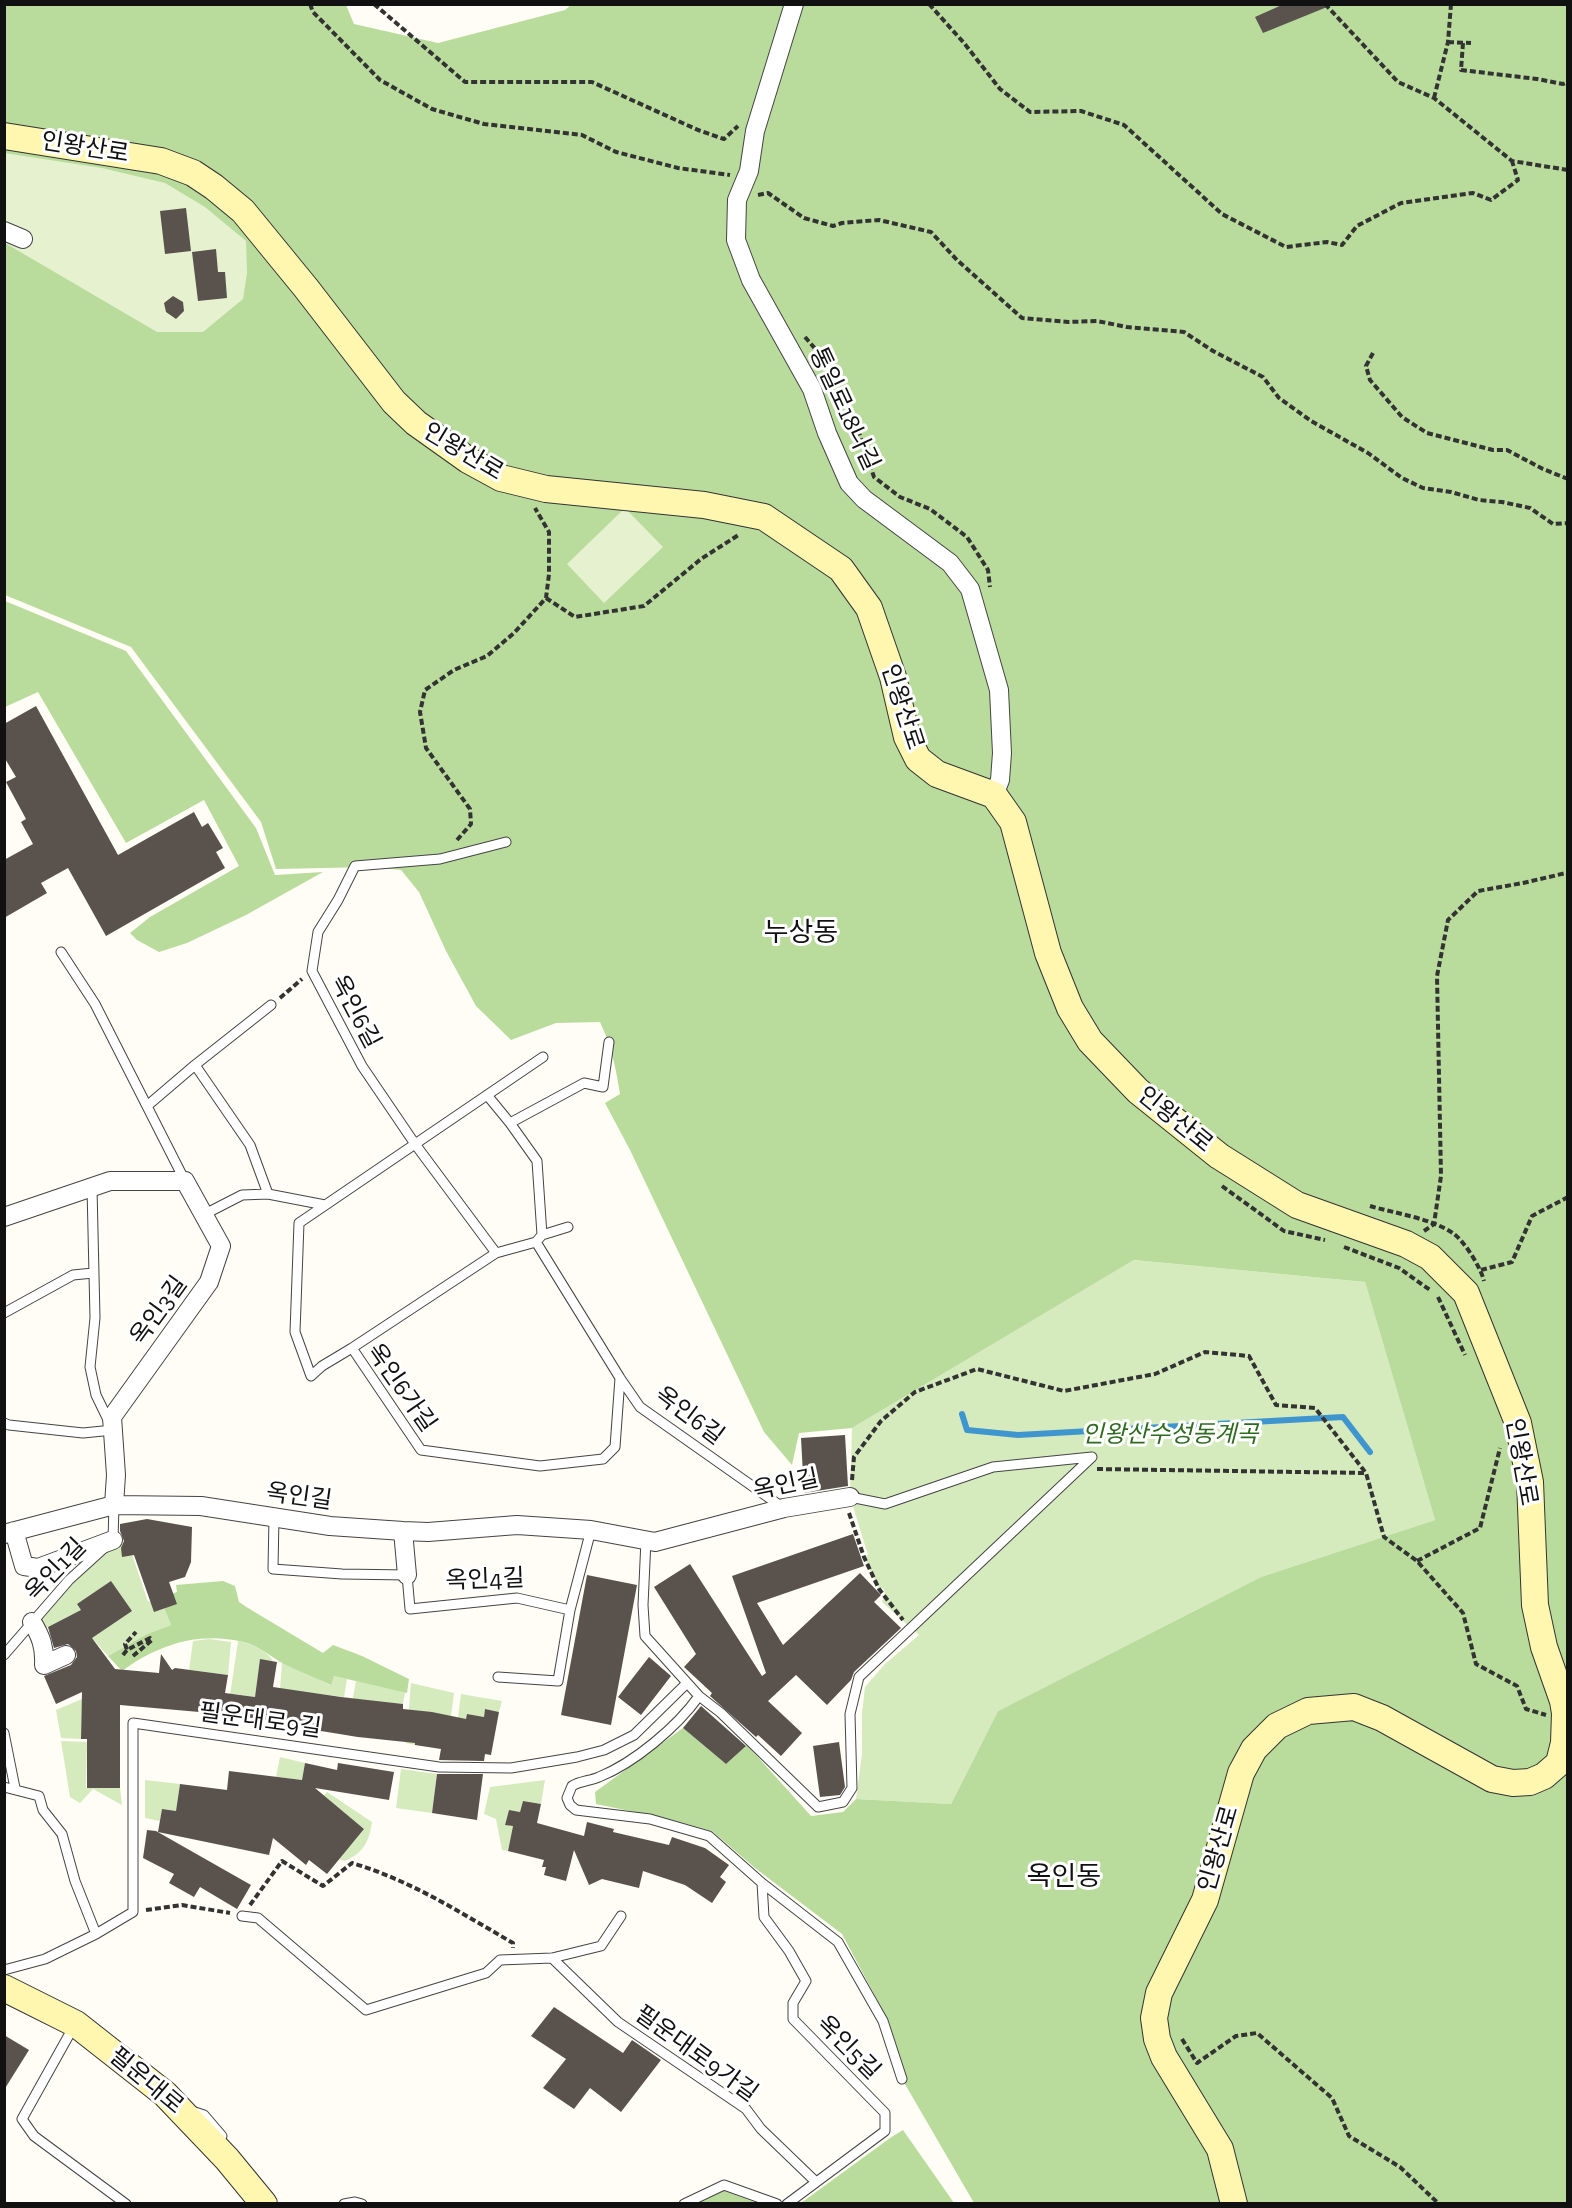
<!DOCTYPE html>
<meta charset="utf-8">
<style>
body{margin:0}
#map{position:relative;width:1572px;height:2208px;overflow:hidden;background:#fffdf5;font-family:"Zilla Slab",serif}
canvas{display:block}
.frame{position:absolute;inset:0;border:6px solid #111;pointer-events:none}
</style>
<div id="map">
<canvas width="1572" height="2208"></canvas>
<div class="frame"></div>
</div>
<script>
const g = document.querySelector('canvas').getContext('2d');
g.lineJoin = 'round';
function fillPath(path, color) { g.fillStyle = color; g.fill(path, 'evenodd'); }
function stroke(path, color, width, dash) { g.strokeStyle = color; g.lineWidth = width; g.lineCap = dash ? 'butt' : 'round'; g.setLineDash(dash || []); g.stroke(path); }
function write(font, color, halo, rows, align = 'center') {
  g.font = font + ' "Zilla Slab","Noto Sans KR",serif'; g.lineWidth = 6; g.setLineDash([]); g.textBaseline = 'middle'; g.strokeStyle = halo; g.fillStyle = color; for (const [text, x, y, turn = 0] of rows) {
    g.save(); g.translate(x, y); g.rotate((+turn || 0) * Math.PI / 180); g.textAlign = isNaN(turn) ? turn : align; if (halo) g.strokeText(text, 0, 0); g.fillText(text, 0, 0); g.restore();
  }
}
const green = new Path2D(`
 M1134,1260l231,22 70,238 -174,57 -263,134 -47,93 -95,-5 6,-45v-41l3,-26 20,-23 34,-29 -37,-33 3,-9 -2,-5 -4,1 -15,-32 4,-2 -18,-58 2,-69z
 M117,1545h12l19,57 12,-4 11,27 -24,9 -39,22 -14,-16 -6,2 -17,-27 -29,15 -6,-8c24,-27 48,-60 81,-77z
 M209,1639l22,3 -3,33 -39,-5 4,-29z
 M238,1641c11,2 30,10 35,20l-13,-1 -5,37 -20,-3 -3,22h-5z
 M282,1662l48,23 4,-9 13,3 -3,18 -64,-8z
 M356,1681l49,11 -2,12 -41,-4 -4,37 -12,-2z
 M411,1683l43,10 -3,23 -36,29 -9,-2z
 M461,1694l41,7 -3,11 -14,-3 -1,8 -17,-3 -5,34h-8z
 M82,1699l-1,40 -20,-1 -5,-28z
 M61,1741l26,1 -1,46h34l2,17 -29,-16 -13,14 -10,-6z
 M280,1757l25,6 -3,17 -26,-3z
 M401,1769l36,5 -5,39 -36,-5z
 M145,1780l35,4 -4,27 -14,-2 -2,12 -15,-3z
 M545,1780l-4,24 -18,-3 -3,11 -11,-2 -4,14 8,2 -5,25 -6,-1 -6,-31 -12,-5 6,-27z
 M327,1792l45,30c-3,20 -9,32 -28,39l-5,-2 25,-30 -37,-31 -25,21z`);
const forest = new Path2D(`
 M572,4l995,1v2198h-593l-72,-124 -13,-57 -47,-88 -87,-66 -43,-37 -43,-12 -73,-15 -1,-12 88,-64 43,36 21,-19 64,71 32,-4 13,-13 95,5 47,-93 263,-134 174,-57 -70,-238 -231,-22 -282,168 -53,5 -7,32 -28,-33 -134,-282 -25,-47 15,-9c-4,-26 -9,-49 -20,-72l-44,1 -45,17 -35,-34 -30,-55 -27,-59 -18,-22 -29,-3 -96,2 -15,-47 -130,-175 -126,-52 -1,-590h342l8,19 84,19 127,-33z
 M5,601l121,50 130,177 19,47 48,-3 -77,43 -59,28 -28,9 -22,-12 -7,-7 20,-16 89,-51 -35,-66 -78,43 -88,-151 -33,15z
 M223,1581l12,5 4,16 9,6 75,45 10,-8 29,11 47,23 -2,14 -73,-17 -3,9c-16,-7 -32,-14 -47,-21 -13,-7 -26,-19 -41,-22 -44,-11 -86,3 -121,29l-14,-15 39,-22 24,-9 -11,-27 17,-6 -1,-7z
 M903,2130l51,73h-153l89,-65z
 M722,2190l35,13 -65,1z`);
const pitch = new Path2D(`
 M4,153l98,15 63,15 40,24 41,34 1,32 -4,26 -40,33h-46l-152,-89z
 M625,508l38,39 -59,56 -37,-39z`);
const stream = new Path2D(`
 M962,1414l5,16 51,5 325,-18 27,35`);
const building = new Path2D(`
 M1284,4h48v1l-69,28 -8,-16z
 M186,208l5,43 -26,3 -5,-43z
 M216,249l2,23h7l2,26 -29,3 -6,-49z
 M173,296l10,6 1,9 -8,8 -10,-7 -2,-9z
 M36,706l82,149 76,-43 8,15 6,-4 15,25 -7,4 9,16 -119,68 -38,-68 -27,15 6,10 -43,25v-58l29,-16 -12,-22 5,-3 -20,-37 10,-5 -12,-20v-33z
 M845,1435l3,51 -44,7 -3,-55z
 M147,1519l45,8 -1,35 -6,15 -16,5 8,22 -23,8 -20,-57 -12,2 -1,-9 3,-7 -4,-10v-7z
 M853,1534l11,32 -107,37 26,42 77,-72 21,22 -7,7 27,26 -47,44 -3,8 -24,25 -31,-30 -28,26 34,32 -21,23 -23,-21 -2,2 -46,-41 2,-3 -28,-26 12,-13 -42,-67 36,-23 72,112 4,-3 -34,-97z
 M587,1575l50,10 -26,140 -50,-10z
 M111,1581l21,30 -40,27 23,31 44,4 2,-19 11,16 3,-2 53,7 -3,18 30,4 5,-38 17,3 -4,25 68,10 62,7v5l29,3 34,7 1,-5 17,3 1,-8 14,3 -8,43 -6,-1 -1,7 -45,-1 2,-11 -26,-4v-2l-57,-6 -74,-12v-3l-62,-8 -102,-9v83h-33v-49h-6l1,-47 -26,12 -12,-28 27,-11 6,-8 -1,-6 -8,-7 -14,4 -6,-21 33,-17 -4,-6z
 M649,1657l22,19 -30,39 -23,-18z
 M701,1706l45,40 -20,18 -43,-36z
 M839,1742l6,45 -5,8 -20,2 -7,-51z
 M305,1763l32,7 1,-7 56,9 -5,28 -74,-12 49,41 -37,45 -18,-14 -3,5 -33,-27 -4,17 -111,-23 4,-23 14,2 4,-27 47,6 2,-19 73,9z
 M437,1774h46l-6,46 -45,-7z
 M523,1801l18,3 -4,19 47,13 3,-14 27,7 -1,3 56,13 3,-8 33,11 24,17 -9,12 6,5 -14,21 -27,-18 -42,-14 -4,17 -37,-9 -13,6 -15,-35 -8,31 -22,-6 2,-8h-4l2,-7 -36,-9 5,-25 -8,-1 4,-15 11,2z
 M147,1830l9,1 95,54 -14,24 -37,-22 -6,10 -25,-14 5,-9 -31,-16z
 M554,2007l69,46 9,-13 29,20 -40,52 -31,-24 -16,21 -31,-21 23,-29 -35,-23z
 M4,2035l25,15 -25,40z`);
const path = new Path2D(`
 M310,4l3,8 67,68 52,29 52,15 98,11 34,17 62,16 52,7
 M374,4l91,78h127l106,48 26,9 14,-13
 M929,4l35,39 36,46 30,23 51,-1 43,14 98,89 64,33 41,-5 15,3 15,-19 44,-23 72,-10 18,7 27,-20 -6,-19
 M1325,4l73,78 36,16 78,63 56,9
 M1448,42l23,1
 M1463,43l-2,27 76,9 26,5 5,-2
 M1434,98l14,-56 3,-38
 M758,195l10,-2 36,25 29,8 9,-3 37,-3 52,12 26,28 65,58 46,4 29,-1 30,6 57,5 29,19 50,26 16,21 32,23 57,32 34,25 21,10 28,4 28,8 23,2 28,6 23,16 15,-1
 M805,337l25,29 24,52 20,59 26,20 30,12 37,28 21,33 2,17
 M1373,353l-7,13 4,14 32,37 25,16 66,17h14l36,19 25,10
 M546,598l29,19 69,-11 57,-47 39,-25
 M457,840l14,-16 -1,-15 -44,-61 -6,-36 5,-22 29,-20 33,-14 27,-23 32,-35 3,-24v-42l-14,-24
 M280,998l22,-19
 M1222,1186l62,45 41,9
 M1370,1206c24,7 64,13 84,28 11,8 27,34 30,47
 M1424,1231l10,-7 7,-48 -4,-200 11,-56 30,-29 45,-8 43,-10 2,1
 M1344,1247l55,21 31,22
 M1481,1270l31,-8 20,-46 36,-19
 M1438,1297l27,58
 M1097,1469l269,4
 M852,1480l2,-23 27,-36 34,-29 62,-23 87,22 91,-17 50,-22 44,4 27,49 39,3 51,65 18,64 33,24 46,52 13,51 41,22 9,23 20,6
 M849,1513l15,44 15,32 24,31
 M1417,1561l63,-33 20,-80
 M123,1655l4,-5
 M133,1656l19,-16 -2,-2 -23,12 -2,-6 11,-12
 M250,1905l32,-44 41,25 29,-23c58,17 109,50 161,80v5
 M146,1910l36,-5 48,8
 M1182,2039l15,24 39,-27 21,-3 75,65 17,38 51,31 39,37`);
const lane = new Path2D(`
 M61,952l34,52 90,177
 M543,1057l-244,166 -4,109 16,44 11,-10 30,-18 69,102 119,16 63,-7 12,-12 5,-69
 M195,1065l55,80 18,49 57,11
 M487,1095l23,28
 M147,1106l48,-41 76,-60
 M205,1214l37,-19 26,-1
 M542,1235l-5,-74 -27,-38 74,-40 19,4 6,-45
 M536,1242l84,136 20,29 142,100
 M496,1253l-81,-109 -53,-78 -50,-95 6,-39 20,-32 17,-34 85,-7 66,-17
 M4,1313l69,-38 20,-2
 M352,1348l144,-95 40,-11 6,-7 26,-8
 M4,1423l5,2 74,8 30,-3 -17,-35 -6,-28 5,-49 -3,-130
 M274,1517l-1,52 69,5 65,1 3,34 107,-11 53,12 -12,71 -60,-4
 M646,1540l-3,65 2,31 54,60c-22,31 -65,67 -100,81 -9,4 -19,4 -27,9l-5,12 3,7 6,5 74,9 59,17 53,47 2,34 25,34 17,30 -13,22v16l92,94v18l-98,73
 M570,1610l21,-80
 M4,1655l65,-75 44,-40 1,-35
 M699,1696l22,17 97,94 25,-5 9,-14 -2,-74 9,-37 233,-220 -99,10 -108,37 -35,-7
 M4,1733l11,55
 M4,1787l35,9 4,14 19,24 13,47 21,53
 M762,1883l76,59 45,79 19,58
 M242,1916l16,2 108,92 120,-37 14,-13 52,-2 49,-12 20,-30
 M552,1958l66,64 128,87 15,20 55,53
 M4,1970l41,-11 51,-25 37,-22v-189l306,44 72,1 66,-11 27,-7 30,-15 52,-51
 M74,2026l-52,93 12,17 92,68
 M192,2111l12,4 18,21
 M344,2204l11,-2 7,2
 M684,2204l40,-19 53,19`);
const street = new Path2D(`
 M794,4l-39,127 -6,40 -12,29 -1,40 15,40 61,109 15,44 22,50 15,16 86,64 20,26 29,101 3,63 -2,27 -6,15
 M4,231l19,8
 M4,1217l106,-36h75l36,65 -12,36 -97,135 4,58 -2,30
 M14,1531l10,35 14,2 75,-28
 M403,1531l4,44
 M4,1534l110,-29 87,1 129,20 73,5 25,1 89,-7 74,5 64,12 129,-34 66,-11
 M32,1622c9,14 13,26 12,43l22,-10`);
const secondary = new Path2D(`
 M4,136l157,25 32,12 21,14 29,24 63,77 88,114 22,21 52,37 33,18 45,11 158,16 60,12 77,52 28,39 24,69 14,60 11,22 19,15 57,21 19,27 35,131 22,55 20,33 48,50 81,65 78,49 109,39 24,13 36,36 52,130 12,59 5,123 9,42 19,54 2,12 -1,30 -5,20 -15,13 -14,6 -17,1 -21,-4 -110,-61 -28,-11 -46,4 -31,15 -23,23 -13,24 -36,127 -46,93 -5,25 3,21 7,18 56,92 14,55
 M4,1988l72,36 89,70 62,65 37,45`);
const streetNames = [
 ["인왕산로",85,148,9],
 ["통일로18나길",844,409,65],
 ["인왕산로",463,452,31],
 ["인왕산로",902,707,72],
 ["옥인6길",355,1012,62],
 ["인왕산로",1175,1120,39],
 ["옥인3길",159,1311,-54],
 ["옥인6가길",401,1388,55],
 ["옥인6길",689,1416,37],
 ["인왕산로",1521,1462,80],
 ["옥인길",786,1485,-12],
 ["옥인길",299,1497,8],
 ["옥인1길",56,1570,-46],
 ["옥인4길",485,1580,-2],
 ["필운대로9길",260,1721,8],
 ["인왕산로",1219,1849,-74],
 ["옥인5길",848,2048,45],
 ["필운대로9가길",696,2054,36],
 ["필운대로",146,2081,40]
];
const parkNames = [
 ["인왕산수성동계곡",1170,1435]
];
const quarterNames = [
 ["누상동",801,933],
 ["옥인동",1064,1877]
];
fillPath(green, '#d5ebbd');
fillPath(forest, '#b9dc9c');
fillPath(pitch, '#e6f2cf');
stroke(stream, '#3f96cf', 6);
fillPath(building, '#5a524d');
stroke(lane, '#444', 11);
stroke(street, '#444', 20);
stroke(secondary, '#333', 28);
stroke(path, '#333', 4, [6, 3]);
stroke(lane, '#fff', 9);
stroke(street, '#fff', 18);
stroke(secondary, '#fff6b0', 26);
write('24px', '#111', '#fff', streetNames);
write('italic 24px', '#2f6b1f', '#fff', parkNames);
write('27px', '#111', '#fff', quarterNames);
</script>
